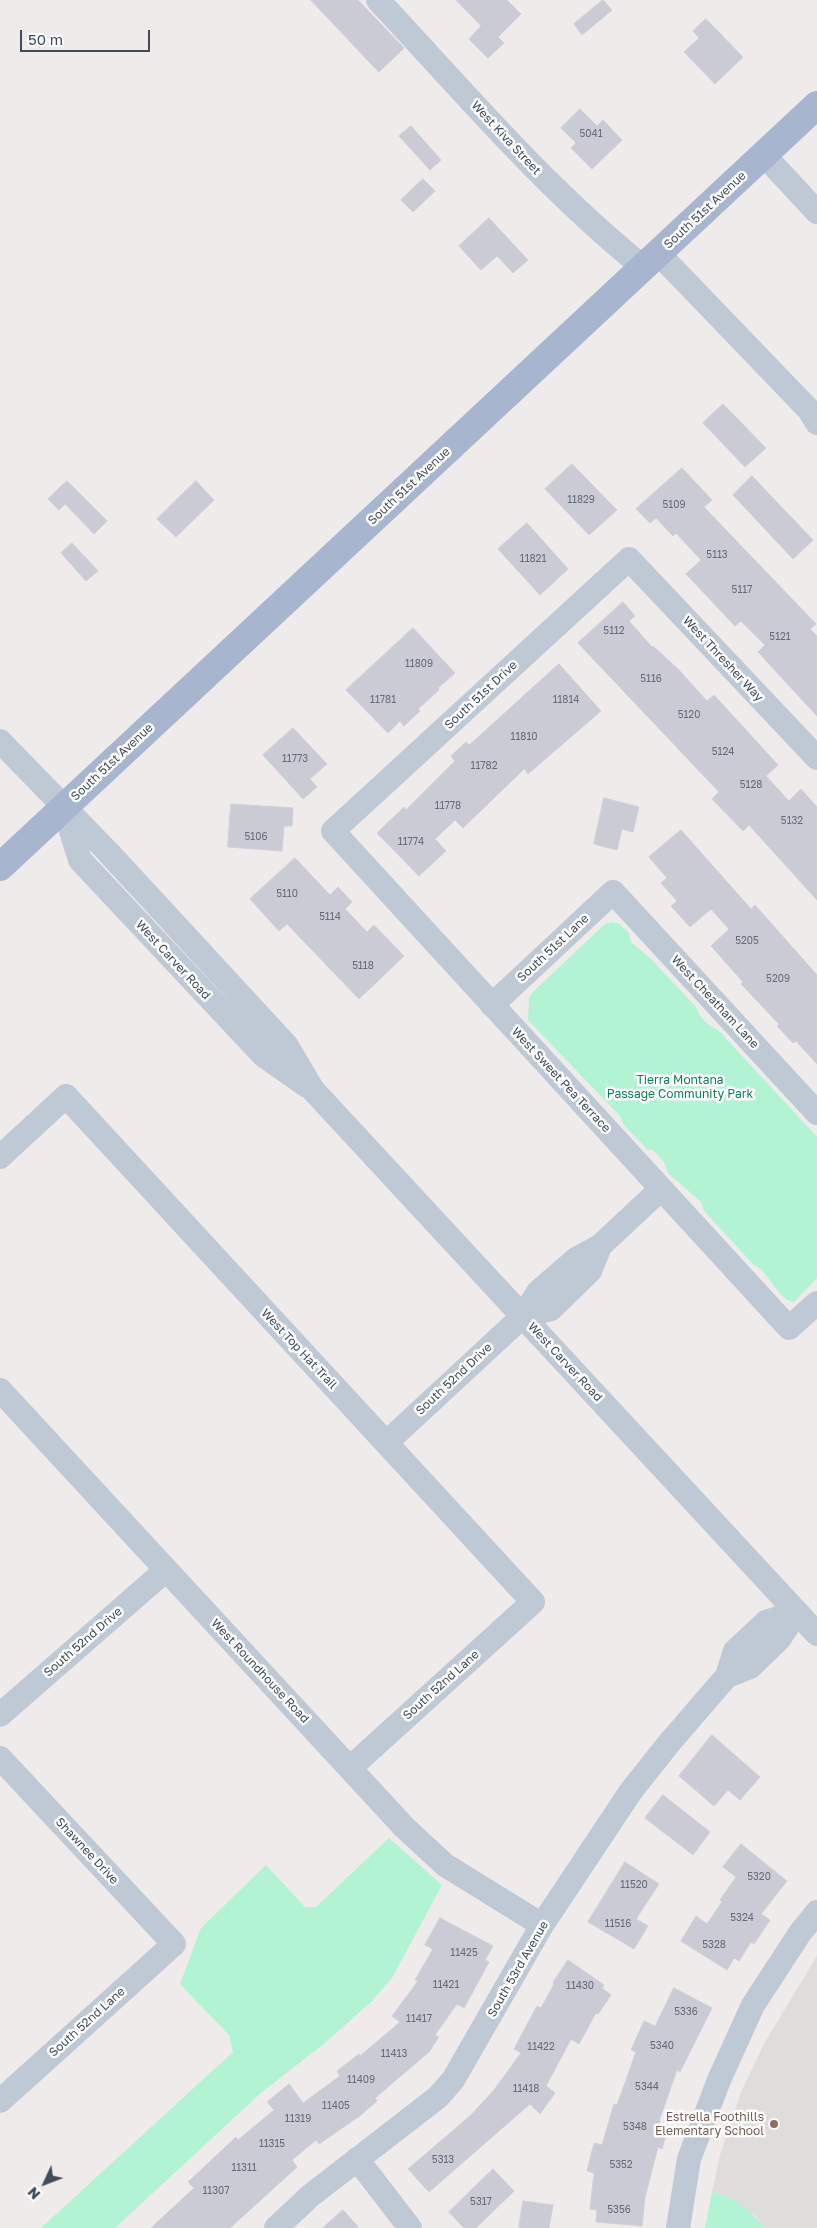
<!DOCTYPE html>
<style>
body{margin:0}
#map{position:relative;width:817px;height:2228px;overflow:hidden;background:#eeebea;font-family:"Golos Text",sans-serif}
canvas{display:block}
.north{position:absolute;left:20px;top:2158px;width:50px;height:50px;-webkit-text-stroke:4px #fff;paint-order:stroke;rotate:227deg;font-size:14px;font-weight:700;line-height:20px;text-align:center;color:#424b5a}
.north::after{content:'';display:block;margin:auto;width:18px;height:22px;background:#424b5a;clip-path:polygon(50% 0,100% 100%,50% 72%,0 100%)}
.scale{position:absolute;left:20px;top:30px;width:130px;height:22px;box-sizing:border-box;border:2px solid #424b5a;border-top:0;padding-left:6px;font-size:15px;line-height:18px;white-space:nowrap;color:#424b5a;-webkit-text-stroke:4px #fff;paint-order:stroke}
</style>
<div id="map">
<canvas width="817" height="2228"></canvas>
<div class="north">N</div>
<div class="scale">50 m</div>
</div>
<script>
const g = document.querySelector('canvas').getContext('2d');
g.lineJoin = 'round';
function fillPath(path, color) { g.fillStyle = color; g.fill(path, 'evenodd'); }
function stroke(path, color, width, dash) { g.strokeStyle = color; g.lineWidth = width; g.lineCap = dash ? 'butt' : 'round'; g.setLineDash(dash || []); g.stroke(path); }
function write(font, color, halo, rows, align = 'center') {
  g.font = font + ' "Golos Text",sans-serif'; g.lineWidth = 5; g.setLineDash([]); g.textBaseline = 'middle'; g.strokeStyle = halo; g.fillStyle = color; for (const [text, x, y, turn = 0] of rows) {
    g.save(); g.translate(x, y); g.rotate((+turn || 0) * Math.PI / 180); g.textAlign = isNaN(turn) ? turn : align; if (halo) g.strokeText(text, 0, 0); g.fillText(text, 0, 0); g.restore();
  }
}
const education = new Path2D(`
 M817,1956v272h-53l-8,-12 -31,-20 -13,-4 8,-37 21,-63 24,-50z`);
const green = new Path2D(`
 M612,922l7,2 10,9 2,9 20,17 45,48c3,11 12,18 23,24l98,106v141l-23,24c-17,-2 -23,-29 -41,-38l-49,-53 -3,-9 -33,-29 -4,-11 -11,-12 -6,-1 -23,-24 -4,-9 -92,-96 1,-22 4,-6 72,-68z
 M389,1838l53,47 -50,93 -20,23 -47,42 -63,49 -147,136h-74l192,-176 -4,-17 -49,-51 21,-56 65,-63 39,42h11z
 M712,2192c22,6 39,17 52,36h-59z`);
const building = new Path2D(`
 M311,0h47l46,48 -25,24z
 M456,0h51l14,14 -23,23 6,6 -16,15 -19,-19 12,-13z
 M603,0l9,10 -30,25 -8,-11z
 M706,19l37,38 -28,27 -31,-32 15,-14 -6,-7z
 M580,109l17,17 6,-6 19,20 -30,29 -21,-21 5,-5 -15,-15z
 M411,126l30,34 -11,10 -31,-34z
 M423,179l12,12 -22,21 -12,-12z
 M489,218l39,42 -15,13 -16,-17 -16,14 -22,-24z
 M723,404l43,44 -21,19 -42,-44z
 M572,464l45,46 -28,25 -44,-46z
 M682,468l30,32 -8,7 112,117 -6,5 7,7v80l-59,-64 7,-7 -24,-24 -6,5 -49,-52 15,-14 -25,-27 -3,3 -17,-18 -6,5 -14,-14z
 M752,476l61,64 -20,19 -60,-64z
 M67,481l40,40 -13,13 -29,-30 -6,6 -11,-11z
 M196,481l18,19 -38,37 -19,-18z
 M527,523l41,46 -28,26 -42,-46z
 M72,543l26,28 -12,10 -25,-28z
 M623,602l12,14 -6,5 23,26 1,-1 25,23 29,32 7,-6 64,70 -12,11 23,25 12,-12 16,18v93l-68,-75 -6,6 -31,-32 7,-7 -141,-149z
 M413,628l42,45 -17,15 1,2 -21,19 2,2 -16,15 -4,-5 -12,12 -42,-43z
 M559,664l42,47 -73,63 -4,-5 -61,59 -8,-8 -20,19 11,12 -27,25 -42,-43 27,-26 2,3 49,-49 -4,-5 15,-14 3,3z
 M293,728l34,36 -17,15 7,8 -14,12 -40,-44z
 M604,798l35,9 -6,25 -11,-3 -5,21 -23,-6z
 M231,804l62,4 -1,18h-8l-2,25 -54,-4z
 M681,830l70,79 4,-4 62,70v89l-21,-23 -3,2 -16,-17 2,-2 -38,-40 2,-2 -32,-36 18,-17 -18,-20 -21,18 -19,-21 6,-5 -16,-18 6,-5 -18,-21z
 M295,858l35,37 8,-8 14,15 -7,7 22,23 7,-7 30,31 -45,43 -72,-75 -8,7 -29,-32z
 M712,1735l48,42 -20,23 -12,-10 -14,16 -35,-30z
 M663,1795l47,37 -17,23 -48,-37z
 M741,1844l46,37 -26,33 9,6 -16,24 -3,-2 -12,19 -5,-3 -7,12 -46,-29 15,-25 11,8 15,-22 -2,-2 16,-23 -13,-10z
 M625,1862l34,22 -23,35 12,7 -14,23 -46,-27z
 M440,1918l53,28 -8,14 4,2 -25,46 -7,-4 -22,31 4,2 -10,15 -54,46 2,3 -16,14 -42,29 -3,-4 -24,20 5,7 -67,61h-79l43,-40 -6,-6 48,-45 2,3 36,-30 -7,-8 22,-18 14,19 37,-27 -3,-5 22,-17 1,2 40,-34 -8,-6 26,-35 -3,-1 18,-31 -8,-4z
 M568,1960l36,25 -2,3 9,7 -13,19 -2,-1 -17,31 -8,-5 -25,47 9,7 -15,21 -10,-10 -101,88 -21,-23 63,-54 23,-25 27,-37 -7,-4 23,-43 4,2 13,-24 -1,-1z
 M674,1988l38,20 -32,64 -3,-2 -17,48 -1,7 9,3 -6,21 -4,-2 -13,50 -3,29 -46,-4 1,-12 -7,-1 4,-36 -7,-2 7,-28 8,2 12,-41 3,1 19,-53 -5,-2 13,-29 11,5z
 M493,2169l21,22 -38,37h-12l-15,-16z
 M523,2201l30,4 -4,23h-30z
 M343,2210l16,18h-36z`);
const minor = new Path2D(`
 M378,0c86,92 167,188 265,267
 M764,155l53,57
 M658,253l151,157 8,13
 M0,741l108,111 179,194 26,44 504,544
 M817,758l-188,-199 -296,272 456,497 28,-25
 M65,812l15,48 184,196 43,30
 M492,1005l121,-113 204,221
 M0,1157l66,-61 467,506 -183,166
 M523,1316l28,-7 39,-38 10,-25
 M0,1390l405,438 40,37 97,60
 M386,1443l137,-127 15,-24 38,-33 24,-13 61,-57
 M727,1676l23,-9 29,-28 18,-27
 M0,1715l166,-145
 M0,1758l174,186 -174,157
 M357,2159l53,69
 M276,2228l34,-32 128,-99 15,-17 89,-155 89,-134 39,-49 57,-66 8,-25 31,-29 31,-10
 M678,2228l11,-69 30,-79 34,-75 47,-72 17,-21`);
const major = new Path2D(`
 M0,867l817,-762`);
const markers = [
 [774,2124,5,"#8d6e63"]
];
const numberNames = [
 ["5041",591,134],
 ["11829",581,500],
 ["5109",674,505],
 ["5113",717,555],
 ["11821",533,559],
 ["5117",742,590],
 ["5112",614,631],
 ["5121",780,637],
 ["11809",419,664],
 ["5116",651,679],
 ["11781",383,700],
 ["11814",566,700],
 ["5120",689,715],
 ["11810",524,737],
 ["5124",723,752],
 ["11773",295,759],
 ["11782",484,766],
 ["5128",751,785],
 ["11778",448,806],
 ["5132",792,821],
 ["5106",256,837],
 ["11774",411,842],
 ["5110",287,894],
 ["5114",330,917],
 ["5205",747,941],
 ["5118",363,966],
 ["5209",778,979],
 ["5320",759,1877],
 ["11520",634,1885],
 ["5324",742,1918],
 ["11516",618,1924],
 ["5328",714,1945],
 ["11425",464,1953],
 ["11421",446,1985],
 ["11430",580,1986],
 ["5336",686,2012],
 ["11417",419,2019],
 ["5340",662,2046],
 ["11422",541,2047],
 ["11413",394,2054],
 ["11409",361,2080],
 ["5344",647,2087],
 ["11418",526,2089],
 ["11405",336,2106],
 ["11319",298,2119],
 ["5348",635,2127],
 ["11315",272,2144],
 ["5313",443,2160],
 ["5352",621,2165],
 ["11311",244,2168],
 ["11307",216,2191],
 ["5317",481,2202],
 ["5356",619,2210]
];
const streetNames = [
 ["West Kiva Street",506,138,47],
 ["South 51st Avenue",705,210,-43],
 ["South 51st Avenue",409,486,-43],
 ["West Thresher Way",723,659,47],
 ["South 51st Drive",481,695,-43],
 ["South 51st Avenue",112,762,-43],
 ["South 51st Lane",553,948,-43],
 ["West Carver Road",173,960,47],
 ["West Cheatham Lane",715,1002,47],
 ["West Sweet Pea Terrace",561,1080,47],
 ["West Top Hat Trail",299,1349,47],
 ["West Carver Road",565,1362,47],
 ["South 52nd Drive",454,1379,-43],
 ["South 52nd Drive",83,1642,-41],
 ["West Roundhouse Road",260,1671,47],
 ["South 52nd Lane",441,1685,-42],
 ["Shawnee Drive",87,1851,47],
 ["South 53rd Avenue",518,1969,-60],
 ["South 52nd Lane",87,2022,-42]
];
const parkNames = [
 ["Tierra Montana",680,1080],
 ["Passage Community Park",680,1094]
];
const educationNames = [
 ["Estrella Foothills",764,2117],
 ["Elementary School",764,2131]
];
fillPath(education, '#dfdcdc');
fillPath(green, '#b2f3d4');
fillPath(building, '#cacbd4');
stroke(building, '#cecfd8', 1);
stroke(minor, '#bfc8d5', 24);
stroke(major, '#a7b5ce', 28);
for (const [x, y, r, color] of markers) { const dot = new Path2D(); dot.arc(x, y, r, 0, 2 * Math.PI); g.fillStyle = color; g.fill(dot); stroke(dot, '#fff', 2); }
write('10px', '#646b78', null, numberNames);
write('12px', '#424b5a', '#fff', streetNames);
write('12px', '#0d8157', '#fff', parkNames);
write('12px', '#785e54', '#fff', educationNames, 'right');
</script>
